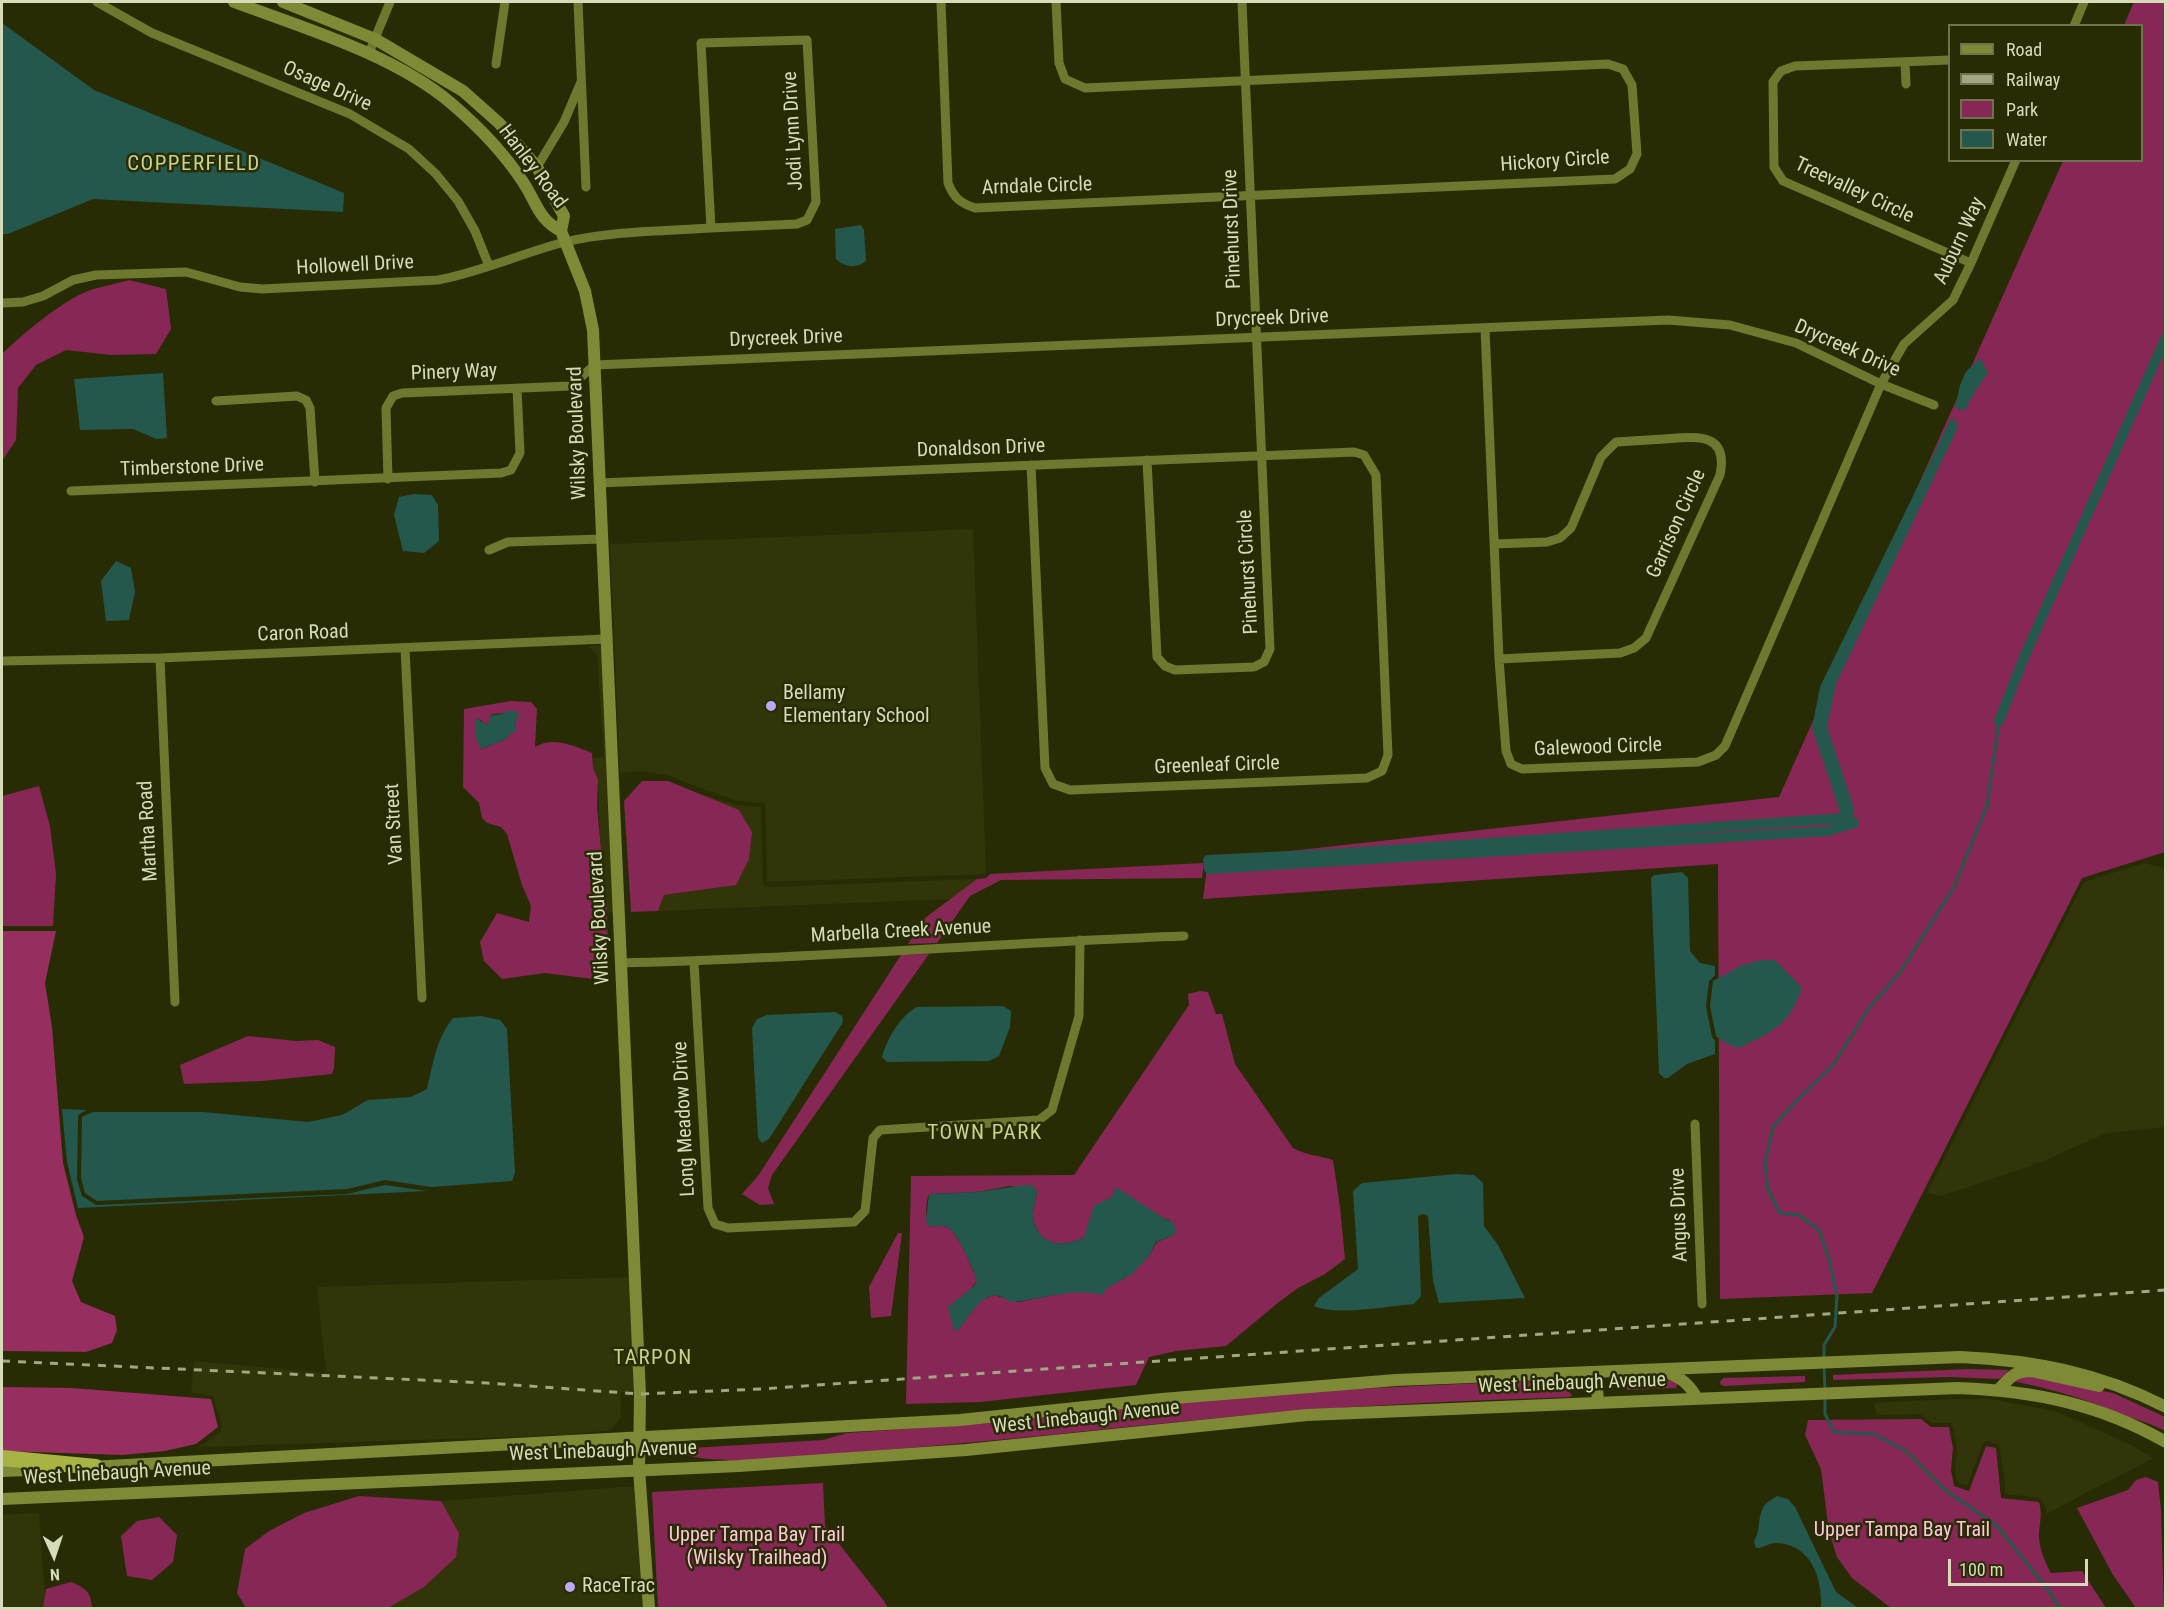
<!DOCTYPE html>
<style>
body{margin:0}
#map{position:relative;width:2167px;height:1610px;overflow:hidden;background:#282c05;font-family:"Roboto Condensed",sans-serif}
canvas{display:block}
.frame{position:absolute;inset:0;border:3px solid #d6dcb9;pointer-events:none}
.legend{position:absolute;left:1948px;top:24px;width:195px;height:138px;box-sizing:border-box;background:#282c05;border:2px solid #6e724d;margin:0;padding:8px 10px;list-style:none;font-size:18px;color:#d6dcb9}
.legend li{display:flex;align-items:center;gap:12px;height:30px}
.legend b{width:30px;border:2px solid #6e724d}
.north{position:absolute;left:24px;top:1526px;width:60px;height:60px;-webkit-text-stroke:4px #282c05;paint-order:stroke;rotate:177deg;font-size:16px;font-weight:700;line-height:24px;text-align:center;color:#d6dcb9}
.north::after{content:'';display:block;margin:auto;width:21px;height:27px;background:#d6dcb9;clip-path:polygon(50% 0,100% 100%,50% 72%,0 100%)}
.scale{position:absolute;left:1948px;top:1559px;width:140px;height:27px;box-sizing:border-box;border:3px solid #d6dcb9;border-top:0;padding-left:8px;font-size:18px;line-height:21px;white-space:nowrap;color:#d6dcb9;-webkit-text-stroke:4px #282c05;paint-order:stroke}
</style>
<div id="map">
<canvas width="2167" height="1610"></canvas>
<div class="frame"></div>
<ul class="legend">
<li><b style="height:8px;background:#808a36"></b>Road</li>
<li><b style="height:8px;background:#a2a783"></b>Railway</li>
<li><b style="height:16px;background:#872755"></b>Park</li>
<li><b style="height:16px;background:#25584c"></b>Water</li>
</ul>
<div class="north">N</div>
<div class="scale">100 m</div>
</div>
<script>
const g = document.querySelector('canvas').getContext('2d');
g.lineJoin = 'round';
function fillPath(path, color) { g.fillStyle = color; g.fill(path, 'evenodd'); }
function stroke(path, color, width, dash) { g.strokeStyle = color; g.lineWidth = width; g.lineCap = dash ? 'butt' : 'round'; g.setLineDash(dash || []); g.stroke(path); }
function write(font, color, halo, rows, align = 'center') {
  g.font = font + ' "Roboto Condensed",sans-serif'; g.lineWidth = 5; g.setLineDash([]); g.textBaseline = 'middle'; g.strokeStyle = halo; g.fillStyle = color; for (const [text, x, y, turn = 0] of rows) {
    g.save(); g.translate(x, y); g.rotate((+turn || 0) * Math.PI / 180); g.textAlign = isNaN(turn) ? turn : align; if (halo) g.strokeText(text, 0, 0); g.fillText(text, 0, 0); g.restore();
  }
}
const built = new Path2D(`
 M973,529l13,345 -219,8 -2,-79 -29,-2 -70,-26 -25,-4 -21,2 -10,-229z
 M602,645l12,267 -7,1 -7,-71 -2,-63 -5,-11 -1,-10 12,-1 -7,-102 -9,-9z
 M702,794l33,11 26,2 2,75 3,5 211,-8 -26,20 -293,12 6,-16 46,-6 -1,-91z
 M2165,856v271l-58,6 -64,28 -65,23 -37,12 -14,-3 157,-311 60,-19 20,5z
 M630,1277l5,116 -15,-1 1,25 -10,13 -43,5 -369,12 22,-16 1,-5 -9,-30 -22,-3 3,-32 132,12 -9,-86z
 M1953,1399h37l68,13 73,33 22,13 -107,56v-6l-6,-10 -35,-4v-13l-6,-36 -12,-4 -4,2 -16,43 -10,-4 -2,-12 2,-23 -5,-24h-20l-12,-9 -43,1 -3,-12z
 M636,1486l8,122h-256l71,-75 -18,-32z
 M39,1513l6,82 -2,13h-41v-93z`);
const green = new Path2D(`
 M2134,2h31v850l-83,26 -210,415 -152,6 -2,-435 -515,35 5,-39 571,-63 284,-636 79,-1v-134l-18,-1z
 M129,280l37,9 5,40 -15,25 -45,1 -45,-5 -30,15 -18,23 -2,52 -14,21v-107c21,-20 58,-52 86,-63 13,-5 28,-7 41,-11z
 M511,701l20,1 6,7 -2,38c18,-11 39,-1 57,6l1,15 5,11 -1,28 10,106 2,68 -64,-8 -43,6 -18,-18 -4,-19 17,-29 32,9 2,-16 -9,-21 -15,-51 -6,-7 -14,-4 -5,-5 -3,-15 -16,-16 1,-78zM506,713l10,8v5l-10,13 -25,10 -2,-30 6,5 4,-1v-6l4,-3z
 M642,781h26l71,29 13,22 -3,27 -13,26 -72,10 -6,16 -27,1 -7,-111z
 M39,786l11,40 6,48 -3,52h-51v-130z
 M1204,863l-2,15 -201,2 -31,16 -33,47 -29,1 17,-26 52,-39 9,-1 4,-4z
 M929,954l-157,221 -4,13 6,16 -14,1 -18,-11 16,-18 143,-221z
 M1200,991l8,1 8,22h6l13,50 58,84c15,8 25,7 40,12l7,47 5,52 -20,15 -27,14 -19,14 -53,44 -50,5 -27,6 -13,28 -156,17 -74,2 5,-228 163,-1 115,-170 -1,-11zM1010,1186l27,5c-1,8 -4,17 -4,24 3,30 28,34 51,22 3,-5 3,-9 5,-15 3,-13 14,-19 24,-26l1,-6 51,29 5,1 4,15 -17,7 -8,14 -24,22 -18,10 -19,3 -18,1 -52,10 -24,-7 -14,5 -21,29 -5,2 15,-40 8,-10c-3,-11 -20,-50 -30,-54 -4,-2 -13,0 -18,-1 -4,-7 -3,-25 0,-32l48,-2z
 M248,1036l48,5 22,-1 17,7 -1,21 -2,6 -70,7 -78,3 -4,-19z
 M898,1233h4l-11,83 -20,2 -2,-31z
 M1968,1369l41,1 -9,9 -50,-2 -117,3v-5z
 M1805,1376v6l-80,4 -4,-1 -1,-3 3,-4z
 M2026,1376l87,17 52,24v14c-12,-7 -25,-10 -39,-15 -37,-16 -74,-27 -113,-35z
 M1675,1380l3,2 -2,6 -48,2 -3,-2 1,-5 4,-1z
 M1524,1381c15,1 39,2 48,14l-2,2c-107,4 -215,8 -322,18 -131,12 -262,28 -393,37 -31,3 -163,18 -179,-3l147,-9 24,-7 133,-9 226,-24 148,-11z
 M1921,1419l10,8h18l4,21 -2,22 3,16 15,5 17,-45 10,2 5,50 38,4c4,12 0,22 0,34 0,11 6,27 12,37l31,-2 24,37h-215l-39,-30 -15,-21 -8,-25 -8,-63 -16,-34 3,-15z
 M2146,1477l12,5 3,28 3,98h-28l-23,-33 -36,-67 51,-18 8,-10z
 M823,1483l2,43 59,75 4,7h-230l-6,-116z
 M359,1496l82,5 18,32 -3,24 -32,30 -36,21h-142l-9,-15 8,-44 24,-18 35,-18z
 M159,1517l18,18 -4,27 -21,18 -25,-4 -6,-40 16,-15z
 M71,1582c15,6 20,10 21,26h-49l3,-19z`);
const forest = new Path2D(`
 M2,931h54l-11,52 7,44 11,136 13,52 8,22 -12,44 9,21 34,14 2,14 -5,13 -26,9 -84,-1z
 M2,1387l70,1 139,11 7,28 -22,17 -31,7 -43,4 -120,-4z`);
const water = new Path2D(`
 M2,23l92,67 250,103 -1,19 -250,-13 -85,35h-6z
 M861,225l3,5 2,31c-9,8 -22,6 -30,-2l-1,-30z
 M1980,358l8,15 -12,17 -12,21 -10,-4c5,-10 4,-20 9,-29 3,-8 11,-14 17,-20z
 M163,373l4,65 -11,1 -23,-10 -53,1 -6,-51z
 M1951,418l4,2 3,7 -122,257 -9,43 27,81v15l-12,-5 -30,-90 8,-41z
 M414,494l18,1 6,10 1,36 -15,12 -21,-2 -9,-36 5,-18z
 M116,561l15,7 4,24 -6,28 -23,1 -5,-40z
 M507,711h9l3,3 -3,7 -1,11 -4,1 -5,6 -25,10 -6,-13 1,-18 9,6 4,-1v-6c6,-4 14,-1 18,-6z
 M1682,872l6,6 2,73 10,12 15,3v9l-6,6 -3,25 6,31 3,4v13l-28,10 -19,14h-4l-5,-5 -8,-195 3,-3z
 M1762,960h13l27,28c-13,38 -29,43 -63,60l-12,-4 -11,-8 -6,-30 3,-25 29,-16z
 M1003,1006l8,5 -1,16 -11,29 -10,5 -102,1 -5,-5c5,-18 18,-41 35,-50z
 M835,1012l7,4 1,6 -74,117 -7,4 -4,-5 -6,-110 5,-9 10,-4z
 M481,1016l19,4 7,9 8,144 -3,8 -81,6 -46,-7 -38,9 -250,12 -12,-8 -4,-15 1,-61 11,-5h110l105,10 34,-7 26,-15 43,-3 16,-8c6,-25 9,-50 26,-71z
 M62,1109l25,1 -8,4 -1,3 -1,63 5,16 14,9 251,-11 38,-9 42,6 -349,17 -11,-46z
 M1456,1174l18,1 9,8 1,43 14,19 27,53 -86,5 -6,-22 -5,-65 -5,-2 -5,2 3,80 -7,8c-25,2 -79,12 -100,2l5,-8 39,-29 -5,-78 9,-8z
 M1025,1185h7l5,6c-1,8 -4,17 -4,24 3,30 28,34 51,22l10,-31 19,-10 1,-7h5l46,30c8,1 13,8 9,16l-18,7 -7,14 -17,18 -25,14 -5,7c-32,-8 -60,5 -92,7 -25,-20 -37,11 -51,27l-5,2 -6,-24 26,-21 3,-5c-3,-11 -20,-50 -30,-54 -4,-2 -13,0 -18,-1l-3,-5 3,-27 48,-2z
 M1777,1496l11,3 7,8 41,85 22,16h-37c1,-29 -8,-61 -42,-65 -10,-1 -14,5 -23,5l-2,-7c7,-10 3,-24 10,-35 3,-4 9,-7 13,-10z`);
const stream = new Path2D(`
 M1824,1360v-15l11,-18 2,-31 -8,-37 -10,-29 -20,-15 -19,-2 -12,-23 -3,-27 8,-36 25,-28 35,-34 36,-57 32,-37 53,-84 33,-81 12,-85
 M1824,1366l1,24
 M1825,1396v18l9,18 40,2 32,17 39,39 51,35 50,62 14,21`);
const canal = new Path2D(`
 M1999,721l26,-66 141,-318
 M1843,818l-512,36 -123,6 1,9 619,-38 26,-8`);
const minor = new Path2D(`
 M97,2l55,31 198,81 59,35 27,25 22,27 17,30 14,35
 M578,2l8,185
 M941,2l7,181c6,15 12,20 27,25l640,-29 15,-10 7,-15 -5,-69 -9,-16 -15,-5 -523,24 -20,-9 -6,-16 -3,-61
 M2074,26l10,-24
 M807,40l9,162 -9,18 -10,4 -86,4 -10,-185z
 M369,53l21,-51
 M1950,60l-155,6 -14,5 -8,11 1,85 9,14 188,82
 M1905,62l1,22
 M496,64l9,-62
 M537,167l27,-45 17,-40
 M2,303l21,-1 20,-6 30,-16 23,-5 90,-3 54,15 22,2 176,-9c43,-8 84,-27 127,-38 47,-11 97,-11 146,-14
 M1485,328l14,331 7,92 5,13 11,5 176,-7 18,-7 9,-9 156,-362 23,-40 49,-44 18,-37 45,-103
 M216,401l81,-5 9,4 4,8 5,74
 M1147,460l10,197 8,9 10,4 79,-3 10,-5 6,-13 -28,-647
 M388,479l-2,-71 7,-12 9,-3 168,-7 25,-21 1073,-45 62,5 66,18 85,41 53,21
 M599,483l755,-31 10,3 12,20 12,280 -6,16 -15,7 -297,12 -17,-6 -8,-16 -14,-303
 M71,491l430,-18 10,-3 9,-17 -3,-65
 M1495,544l52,-2 13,-4 11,-10 30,-71 15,-15c16,-1 32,-2 48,-3 31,-2 65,-8 56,36l-74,163 -12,10 -14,5 -121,6
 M489,550l19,-8 94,-3
 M405,648l17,350
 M160,658l15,344
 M2,661l158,-3 446,-19
 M694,962l14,246 7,16 13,4 126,-6 11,-11 8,-73 7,-8 159,-10 13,-10 27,-94 1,-76
 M621,963c188,-4 375,-20 563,-27
 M1695,1124l7,180`);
const secondary = new Path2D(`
 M234,2c70,26 161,53 218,102 27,23 52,49 71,78 14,21 15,37 38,49
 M283,2l92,37 88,52 36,32 38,44 27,49 -3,15
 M561,231l24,60 8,39 47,1064 -1,75 10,139
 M1664,1372c16,4 26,12 33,27
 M1596,1373l2,30
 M1999,1389c12,-12 15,-18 32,-18l68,15
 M90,1467l870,-47 202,-21 234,-19 564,-23c73,3 140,16 206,50
 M2,1471l49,-2
 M2,1499l737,-33 227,-16 341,-35 651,-27c77,3 141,16 208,54`);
const motorway = new Path2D(`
 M2,1458l94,9`);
const rail = new Path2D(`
 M2,1361l485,22 153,11 121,-5 1405,-99`);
const markers = [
 [771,706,6,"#bca9f5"],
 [570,1587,6,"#bca9f5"]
];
const streetNames = [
 ["Osage Drive",327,87,24],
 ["Jodi Lynn Drive",794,131,-93],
 ["Hickory Circle",1555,162,-4],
 ["Hanley Road",532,167,53],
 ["Arndale Circle",1037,187,-2],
 ["Treevalley Circle",1854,191,25],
 ["Pinehurst Drive",1233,229,-92],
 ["Auburn Way",1960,241,-65],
 ["Hollowell Drive",355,266,-3],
 ["Drycreek Drive",1272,319,-2],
 ["Drycreek Drive",786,339,-2],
 ["Drycreek Drive",1847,349,24],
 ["Pinery Way",454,373,-2],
 ["Wilsky Boulevard",578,433,-92],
 ["Donaldson Drive",981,449,-2],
 ["Timberstone Drive",192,468,-2],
 ["Garrison Circle",1677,524,-66],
 ["Pinehurst Circle",1249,572,-93],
 ["Caron Road",303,634,-2],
 ["Galewood Circle",1598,748,-2],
 ["Greenleaf Circle",1217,766,-2],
 ["Van Street",395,824,-93],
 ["Martha Road",149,831,-93],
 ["Wilsky Boulevard",600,918,-93],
 ["Marbella Creek Avenue",901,932,-3],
 ["Long Meadow Drive",685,1119,-93],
 ["Angus Drive",1680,1215,-92],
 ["West Linebaugh Avenue",1572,1384,-2],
 ["West Linebaugh Avenue",1086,1418,-6],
 ["West Linebaugh Avenue",603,1452,-2],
 ["West Linebaugh Avenue",117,1474,-3]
];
const poiNames = [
 ["Bellamy",783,694],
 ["Elementary School",783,717],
 ["RaceTrac",582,1587]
];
const parkNames = [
 ["Upper Tampa Bay Trail",1902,1531],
 ["Upper Tampa Bay Trail",757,1536],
 ["(Wilsky Trailhead)",757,1559]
];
const neighbourhoodNames = [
 ["COPPERFIELD",194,165],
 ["TOWN PARK",985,1134],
 ["TARPON",653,1359]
];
fillPath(built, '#313509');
fillPath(green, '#872755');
fillPath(forest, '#962e5f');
fillPath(water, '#25584c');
stroke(stream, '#25584c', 3);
stroke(canal, '#25584c', 10);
stroke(minor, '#707830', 9);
stroke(secondary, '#808a36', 12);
stroke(motorway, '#a7b444', 16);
stroke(rail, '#a2a783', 3, [8, 8]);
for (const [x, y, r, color] of markers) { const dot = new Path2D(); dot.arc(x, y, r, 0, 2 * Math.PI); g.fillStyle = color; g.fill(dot); stroke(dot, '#282c05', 2); }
write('20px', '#d6dcb9', '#282c05', streetNames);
write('20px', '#d6dcb9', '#282c05', poiNames, 'left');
write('20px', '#ffc5da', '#282c05', parkNames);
g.letterSpacing = '1.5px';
write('21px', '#c9d38a', '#282c05', neighbourhoodNames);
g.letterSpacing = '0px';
</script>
